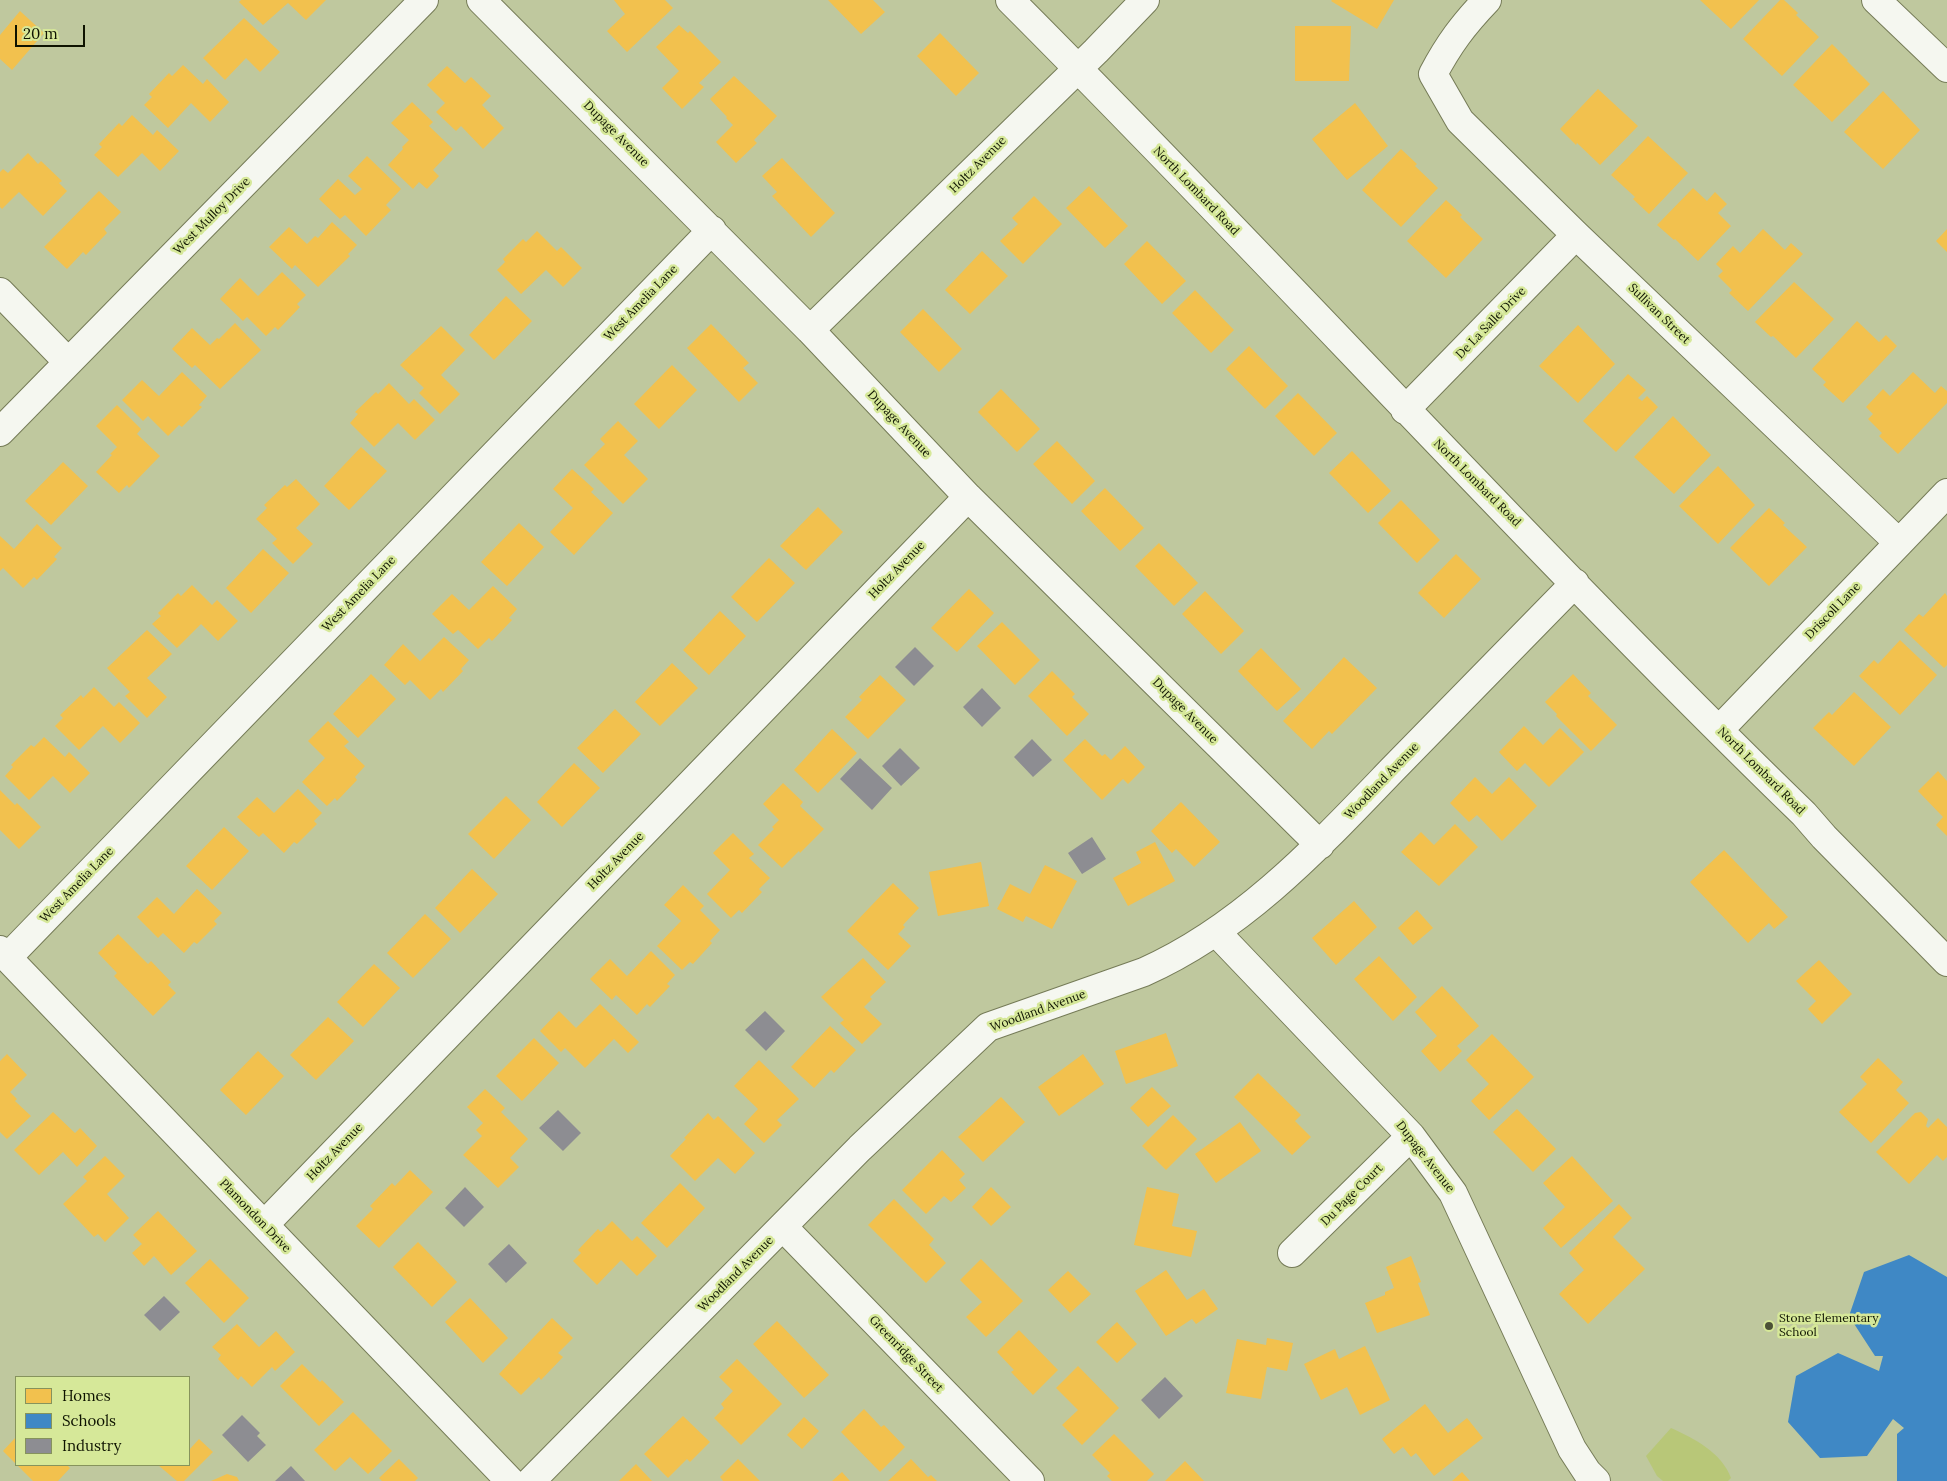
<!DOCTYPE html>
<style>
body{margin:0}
#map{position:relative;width:1947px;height:1481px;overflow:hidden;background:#bfc89e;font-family:Lora,serif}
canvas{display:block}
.legend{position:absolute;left:15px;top:1376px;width:175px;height:90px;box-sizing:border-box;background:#d6e899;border:1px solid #86935c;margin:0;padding:6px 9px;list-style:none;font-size:15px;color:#0e1300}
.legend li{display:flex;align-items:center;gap:10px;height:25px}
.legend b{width:25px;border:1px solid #86935c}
.scale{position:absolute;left:15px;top:25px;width:70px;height:22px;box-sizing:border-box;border:2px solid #0e1300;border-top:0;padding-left:6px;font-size:15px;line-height:18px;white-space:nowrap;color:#0e1300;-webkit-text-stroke:4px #d6e899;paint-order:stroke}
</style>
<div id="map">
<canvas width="1947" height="1481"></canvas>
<ul class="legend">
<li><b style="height:14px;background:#f2c14e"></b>Homes</li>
<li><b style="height:14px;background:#3f88c5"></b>Schools</li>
<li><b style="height:14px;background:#8d8d92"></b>Industry</li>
</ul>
<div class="scale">20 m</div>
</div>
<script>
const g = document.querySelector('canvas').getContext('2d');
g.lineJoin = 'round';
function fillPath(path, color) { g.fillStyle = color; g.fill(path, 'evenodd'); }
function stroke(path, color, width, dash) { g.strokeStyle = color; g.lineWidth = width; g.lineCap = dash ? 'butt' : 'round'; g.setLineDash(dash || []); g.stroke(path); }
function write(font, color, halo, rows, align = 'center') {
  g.font = font + ' Lora,serif'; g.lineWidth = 5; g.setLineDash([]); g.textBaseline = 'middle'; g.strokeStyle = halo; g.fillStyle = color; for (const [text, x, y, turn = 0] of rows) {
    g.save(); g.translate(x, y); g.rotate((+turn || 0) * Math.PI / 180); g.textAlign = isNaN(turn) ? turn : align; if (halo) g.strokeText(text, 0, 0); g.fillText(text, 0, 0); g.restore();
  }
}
const green = new Path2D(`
 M1671,1428c24,11 50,24 60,50l-3,3h-65l-6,-5 -11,-20z`);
const homes = new Path2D(`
 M241,0h85l-20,20 -18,-17 -25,22 -24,-23z
 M614,0h51l8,8 -46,44 -20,-21 18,-17z
 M828,0h45l12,12 -24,22z
 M1332,0h62l-17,29 -46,-28z
 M1700,0h59l-28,29z
 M1780,0h4l14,13 -2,2 23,22 -37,39 -39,-37z
 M20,11l24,22 -32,37 -12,-11v-24z
 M244,18l36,34 -20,20 -14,-14 -21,22 -22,-22z
 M679,25l9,8 2,-2 31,31 -22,21 5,4 -22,22 -20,-21 17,-17 -23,-24z
 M1295,26h56l-2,55h-54z
 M940,33l39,40 -23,23 -39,-40z
 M1832,44l16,16 -1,1 23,23 -38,38 -39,-37z
 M183,65l20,19 4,-5 22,23 -19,20 -19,-19 -23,25 -24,-23 8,-8 -3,-3 20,-21 3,3z
 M447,66l18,17 6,-6 20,19 -9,9 22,23 -21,21 -22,-23 -5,5 -20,-19 9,-9 -18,-18z
 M734,76l43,40 -23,24 3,3 -21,20 -20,-21 17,-17 -7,-7 1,-1 -17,-18z
 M1598,89l40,37 -38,39 -23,-22 -1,2 -16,-16z
 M1883,91l37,39 -37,39 -39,-37z
 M412,102l21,20 -4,4 24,23 -20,21 6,6 -12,13 -8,-7 -6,7 -25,-24 15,-16 -1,-2 7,-7 -18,-17z
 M1355,103l33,43 -41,34 -35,-41z
 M132,115l21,20 4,-5 22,21 -19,20 -18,-18 -24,24 -24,-22 8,-8 -3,-3 20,-21 3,3z
 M1648,136l40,37 -39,41 -16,-15 2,-2 -24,-22z
 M1401,149l16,15 -2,2 23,22 -37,39 -39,-37z
 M28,153l10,11 3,-3 21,20 -3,2 8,8 -24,25 -24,-24 -17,17 -2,-2v-35l3,-3 5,4z
 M367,156l34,33 -15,16 5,5 -25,26 -21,-21 -5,4 -21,-20 19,-20 17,16 7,-6 -14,-13z
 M782,158l53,55 -24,24 -39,-41 5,-4 -15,-16z
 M1089,186l39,40 -23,22 -39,-40z
 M1693,188l14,13 8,-9 12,12 -9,9 13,13 -33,35 -23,-22 -1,1 -17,-15z
 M99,191l22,21 -17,17 3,4 -21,22 -3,-3 -16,17 -23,-22z
 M1034,196l28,28 -39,40 -23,-23 18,-17 -6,-6z
 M1446,200l16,15 -2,2 23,22 -37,39 -39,-37z
 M332,222l25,23 -9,9 2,2 -32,31 -23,-22 -3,4 -23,-22 20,-20 18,17 8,-8 3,2z
 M1763,229l22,21 6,-7 12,11 -55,57 -19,-18 3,-3 -14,-14 5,-5 -7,-7 17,-18 7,7z
 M1947,229v23l-11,-11z
 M537,231l20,20 4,-4 21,21 -19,19 -17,-17 -25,24 -24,-24 8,-8 -2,-3 20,-20 3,3z
 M1147,241l39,40 -24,23 -38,-40z
 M982,251l26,25 -38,38 -25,-24z
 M282,272l24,23 -9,9 3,3 -22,23 -3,-3 -9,9 -19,-19 -4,4 -23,-22 20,-21 18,18z
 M1794,282l40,37 -38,39 -23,-22 -2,1 -16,-15z
 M1195,290l39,40 -23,23 -39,-40z
 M506,296l26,25 -38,39 -25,-25z
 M923,309l39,40 -23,23 -39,-40z
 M1857,321l22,21 7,-7 11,11 -54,57 -20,-18 3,-3 -14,-13z
 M235,323l26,27 -41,39 -25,-24 -3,3 -20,-19 20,-21 18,17 7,-7 2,1z
 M711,324l38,39 -6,5 15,15 -19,19 -52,-54z
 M1578,325l37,39 -37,39 -39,-37z
 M441,326l24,24 -24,25 19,19 -20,20 -21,-21 5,-5 -24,-23z
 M1249,346l39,40 -23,23 -39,-40z
 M672,365l25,25 -38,39 -25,-25z
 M182,372l25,24 -8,9 3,2 -20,20 -3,-2 -11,11 -20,-20 -5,5 -21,-21 20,-20 17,16z
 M1913,372l22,21 6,-7 6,5v12l-49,51 -19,-18 3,-3 -14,-14 5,-5 -7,-7 17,-18 7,7z
 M1628,374l18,16 -8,8 4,3 5,-5 11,11 -42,45 -33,-31z
 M389,383l20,21 5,-5 21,21 -20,20 -17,-17 -24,24 -24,-24 8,-9 -3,-2 21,-20 2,2z
 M1001,389l39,40 -23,23 -39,-40z
 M1298,393l39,40 -23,23 -39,-40z
 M117,405l24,24 -4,5 23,22 -31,32 -2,-3 -8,8 -23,-21 16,-17 -2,-1 7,-7 -21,-21z
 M1673,416l38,39 -37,39 -40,-37z
 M618,421l20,20 -14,14 24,24 -25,25 -39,-39 21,-21 -5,-5z
 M1057,441l38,40 -23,23 -39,-40z
 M361,447l26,24 -38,39 -25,-24z
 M1352,451l39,40 -23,22 -39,-40z
 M63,462l25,24 -37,39 -26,-24z
 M1718,466l37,39 -37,39 -39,-38z
 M572,469l22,20 -3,3 22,21 -39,42 -24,-23 23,-24 -20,-19z
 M296,479l24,25 -24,24 17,16 -20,20 -21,-21 5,-4 -21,-20 11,-11 -3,-3 21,-20 2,2z
 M1105,488l39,40 -24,23 -39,-40z
 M1401,500l39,40 -23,23 -39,-40z
 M818,507l25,25 -37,38 -26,-24z
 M1769,508l16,15 -2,2 24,22 -38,39 -39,-38z
 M519,523l25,24 -37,39 -26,-24z
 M37,524l25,24 -8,9 3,2 -20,21 -3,-3 -11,11 -20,-20 -3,3v-35l14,13z
 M1159,543l39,40 -24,23 -39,-40z
 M263,549l26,24 -38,40 -25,-25z
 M1456,554l25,25 -37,39 -26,-25z
 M769,558l26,25 -38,39 -26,-25z
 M192,585l20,20 5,-5 21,21 -20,20 -17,-17 -24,24 -25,-24 9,-8 -3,-3 20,-20 3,3z
 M493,586l24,23 -8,9 3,2 -20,21 -3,-3 -11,11 -20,-19 -5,4 -21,-20 20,-20 17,16z
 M969,589l25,24 -37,39 -26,-24z
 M1205,591l39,40 -23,23 -39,-40z
 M1945,593l2,3v69l-3,3 -40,-38 15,-16 4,3z
 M720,611l26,25 -37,39 -26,-25z
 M1002,622l38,38 -25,25 -38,-39z
 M147,630l25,24 -25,24 20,19 -20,21 -22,-22 5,-4 -23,-24z
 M444,637l25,23 -8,9 2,2 -20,21 -2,-3 -11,11 -20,-20 -5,5 -21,-20 19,-21 17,17z
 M1900,640l37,35 -37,40 -41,-39 15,-16 4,4z
 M1261,648l40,41 -24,22 -39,-40z
 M1344,657l33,31 -45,46 -3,-3 -17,18 -29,-28z
 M672,663l26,25 -38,38 -25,-24z
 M1052,671l23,23 -3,3 17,17 -22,22 -39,-40z
 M371,674l25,25 -38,39 -25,-24z
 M1573,674l18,19 -3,3 29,29 -26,26 -35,-35 1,-2 -12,-12z
 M880,675l26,25 -38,39 -23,-22 17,-17 -3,-3z
 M94,687l20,20 5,-5 21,21 -20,20 -17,-17 -24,24 -24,-24 8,-8 -3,-3 21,-20 2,3z
 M1854,692l37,35 -37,39 -41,-38 16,-16 3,3z
 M615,709l26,25 -38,39 -26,-25z
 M328,721l21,21 -5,4 21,20 -10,11 2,3 -20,21 -2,-3 -8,8 -25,-24 23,-24 -17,-17z
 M1524,726l19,19 17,-17 24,24 -35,35 -24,-24 -8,8 -18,-19z
 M832,729l25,24 -39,40 -24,-23z
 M44,737l21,20 4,-5 21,21 -20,20 -17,-17 -24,24 -24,-24 8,-9 -2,-2 20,-20 3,2z
 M1085,739l17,17 3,-2 6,6 14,-14 20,21 -17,17 -5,-5 -21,21 -39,-40z
 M574,763l26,25 -38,39 -25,-25z
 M1938,771l9,10v55l-11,-11 7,-8 -25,-26z
 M1475,777l17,17 17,-17 28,29 -35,35 -25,-26 -8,7 -19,-19z
 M783,783l20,19 -3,4 24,23 -24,24 -1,-2 -17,17 -24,-23 16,-16 -2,-2 7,-7 -16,-16z
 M298,789l24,24 -8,8 3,3 -20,20 -3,-2 -10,11 -21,-20 -4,4 -22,-20 20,-20 17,16z
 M0,790l15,15 2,-2 24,24 -22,22 -19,-19z
 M506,796l25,24 -37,39 -26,-25z
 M1181,802l39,40 -26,25 -18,-18 -4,4 -21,-22z
 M1455,824l23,23 -39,39 -38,-34 20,-20 13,13z
 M224,827l25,24 -37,39 -26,-24z
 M733,833l21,21 -5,4 21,20 -11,11 3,3 -20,21 -3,-3 -8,8 -24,-24 23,-24 -17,-17z
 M1155,842l20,39 -47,25 -15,-28 28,-15 -5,-11z
 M1724,850l64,67 -14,12 -5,-6 -21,20 -58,-61z
 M981,862l8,44 -51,10 -9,-44z
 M1045,865l32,16 -25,48 -26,-13 -3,6 -26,-13 13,-25 20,10z
 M472,869l26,25 -38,39 -25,-25z
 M893,883l26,25 -16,17 2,2 -7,7 13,12 -23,24 -41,-39z
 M683,885l21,21 -4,4 20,20 -10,11 2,2 -19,21 -3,-2 -8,8 -25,-24 24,-25 -17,-16z
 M197,889l25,24 -8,8 3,3 -20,20 -3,-2 -10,11 -21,-20 -5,5 -21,-21 20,-20 17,17z
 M1354,901l23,26 -41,38 -24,-27z
 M1417,910l16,18 -20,17 -15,-17z
 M425,914l26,25 -38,39 -26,-25z
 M118,934l30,30 3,-3 20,21 -3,3 8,8 -23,23 -39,-40 3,-3 -19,-20z
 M651,951l24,24 -8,9 3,2 -20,21 -3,-3 -10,11 -21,-20 -4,5 -22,-21 20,-20 17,17z
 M1379,956l38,41 -24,24 -39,-42z
 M863,958l23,24 -16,15 2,2 -8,8 18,17 -20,20 -22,-21 4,-3 -23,-23z
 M1819,960l33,34 -30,30 -14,-15 8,-8 -20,-20z
 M374,964l26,24 -37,39 -26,-25z
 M1442,986l37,40 -22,20 5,5 -22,21 -19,-21 16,-15 -22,-24z
 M600,1004l39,38 -11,11 -14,-14 -29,29 -20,-20 -4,4 -21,-21 19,-20 17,17z
 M328,1017l26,24 -38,39 -26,-25z
 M830,1026l26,24 -22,23 -3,-3 -17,18 -23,-21z
 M1166,1033l12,33 -52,18 -11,-33z
 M1492,1034l42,43 -45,43 -18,-19 18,-17 -23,-24z
 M534,1038l25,25 -37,38 -26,-25z
 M258,1051l26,25 -38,39 -26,-25z
 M7,1054l20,21 -17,17 7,7 -2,2 16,15 -24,23 -7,-7v-71z
 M1083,1054l21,30 -45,32 -21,-29z
 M1878,1058l25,24 -7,8 13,13 -38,40 -32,-31 28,-28 -7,-7z
 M759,1060l40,39 -22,21 5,5 -18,18 -20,-19 14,-15 -24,-23z
 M1258,1073l43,42 -6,6 16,16 -19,18 -58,-58z
 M1152,1087l19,19 -23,21 -18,-19z
 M485,1089l20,19 -4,4 27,27 -18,19 9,9 -21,21 -35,-33 19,-19 -6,-6 7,-7 -16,-16z
 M1001,1097l24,25 -42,40 -25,-25z
 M1517,1109l39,40 -23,23 -40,-40z
 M53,1112l22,21 5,-5 17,18 -20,21 -14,-15 -24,23 -25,-25z
 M1921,1112l7,7 -2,7 2,2 10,-10 9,9v30l-4,4 -6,-6 -28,29 -33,-32 39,-39z
 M708,1113l6,7 4,-4 37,37 -20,21 -17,-16 -23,23 -25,-25 16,-17 -2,-1z
 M1173,1115l24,24 -31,31 -24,-24z
 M1240,1122l21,29 -45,32 -21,-29z
 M942,1150l23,24 -6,6 7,8 -15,14 -7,-6 -18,18 -24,-24z
 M105,1156l20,20 -18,18 22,24 -24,24 -7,-8 -4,3 -31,-33 24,-23 -4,-4z
 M1572,1156l41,45 -52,47 -18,-20 22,-21 -22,-24z
 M410,1170l23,22 -54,56 -23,-22 17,-17 -3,-3 22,-23 3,3z
 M680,1183l25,25 -38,40 -26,-25z
 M991,1187l20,20 -20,19 -19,-19z
 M1147,1187l32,7 -7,32 25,5 -6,26 -57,-12z
 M894,1199l40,40 -5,6 17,18 -20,20 -58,-58z
 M1619,1204l13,14 -19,19 32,32 -57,55 -29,-30 25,-24 -15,-17z
 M158,1211l39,40 -26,24 -17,-19 -10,10 -12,-13 10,-9 -9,-9z
 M612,1221l20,20 5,-5 20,20 -20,20 -16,-16 -24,25 -24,-24 8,-8 -3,-3 20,-21 3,3z
 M418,1242l39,40 -25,25 -39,-40z
 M1411,1256l10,26 -3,1 12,32 -53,18 -12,-30 20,-8v-3l9,-4 -8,-21z
 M210,1259l39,39 -25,25 -39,-40z
 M981,1259l42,42 -37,36 -20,-20 16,-15 -22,-22z
 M1166,1270l21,30 17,-11 14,20 -22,15 -4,-5 -26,17 -31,-45z
 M1068,1271l23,23 -21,19 -22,-23z
 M470,1298l38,40 -25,25 -38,-41z
 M552,1318l21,20 -15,15 5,4 -22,23 -2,-3 -18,18 -22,-21z
 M777,1321l52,54 -25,23 -51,-54z
 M1117,1322l20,22 -20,19 -21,-21z
 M237,1324l22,23 17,-16 19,21 -20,19 -3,-4 -20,20 -11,-11 -3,4 -20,-21 3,-4 -9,-8z
 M1019,1330l39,40 -25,25 -22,-23 3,-2 -17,-18z
 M1267,1338l26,5 -6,28 -20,-4 -6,32 -35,-6 11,-54 29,6z
 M1365,1346l25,54 -30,15 -13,-28 -26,13 -17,-36 31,-15 4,10z
 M737,1359l45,45 -41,41 -27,-27 10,-10 -3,-4 12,-13 -14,-14z
 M302,1364l18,18 2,-2 22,22 -25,24 -39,-40z
 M1078,1366l41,42 -37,37 -20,-20 16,-15 -22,-22z
 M1425,1404l23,29 19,-15 16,20 -49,38 -18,-23 -5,4 -8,-10 -9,7 -12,-15z
 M864,1409l17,18 3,-2 21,22 -25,25 -39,-40z
 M353,1412l39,39 -24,23 -18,-17 -15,14 -21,-21z
 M683,1416l27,26 -20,20 -3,-3 -19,19 -24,-24z
 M804,1417l15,14 -17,18 -15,-14z
 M1114,1434l40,40 -7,7h-35l-5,-5 3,-3 -18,-18z
 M16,1437v27l-13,-13z
 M199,1439l14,13 -29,29h-7l-19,-16h31v-15z
 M399,1459l19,19 -3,3h-33l-3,-3z
 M738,1459l22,22h-37l-3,-4z
 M911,1459l17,18 3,-2 6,6h-49z
 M1185,1461l19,20h-39z
 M636,1464l16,17h-33z
 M17,1465h50l3,3 -12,13h-25z
 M842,1472l8,9h-18z
 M1462,1472l8,9h-18z
 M227,1474l10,3 2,4h-28z`);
const schools = new Path2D(`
 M1909,1255l38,22v204h-50v-47l7,-6 -11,-9 -26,37 -47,2 -32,-36 8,-46 42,-23 41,18 4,-15h-8l-26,-40 15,-44z`);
const industry = new Path2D(`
 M915,647l19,19 -20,20 -19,-19z
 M982,688l19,20 -19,19 -19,-20z
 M1032,739l20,21 -19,17 -19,-20z
 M900,748l20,20 -19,18 -19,-20z
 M860,758l32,30 -20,22 -32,-31z
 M1092,837l14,22 -24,15 -14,-21z
 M765,1011l20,20 -19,20 -21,-21z
 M558,1110l23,23 -18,18 -24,-23z
 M465,1187l19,20 -20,20 -19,-19z
 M509,1244l18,19 -21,20 -18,-19z
 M164,1296l16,16 -20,19 -16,-16z
 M1165,1377l18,19 -24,23 -18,-19z
 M242,1415l18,18 -3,3 9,9 -18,17 -26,-27z
 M291,1466l14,15h-30z`);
const minor = new Path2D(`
 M481,0l329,330 158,167 352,348
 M1010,0c268,268 522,550 794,814l20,23 123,125
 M1487,0c-24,25 -38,44 -54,74l27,47 116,114 323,308
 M1876,0l71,68
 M0,292l68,70
 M810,330l286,-279 49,-51
 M1405,410l171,-175
 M0,432l424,-432
 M1719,730l228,-237
 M1216,932l195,204 42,57 119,256 15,23 9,9
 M0,950l510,531
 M7,958l705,-728
 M264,1225l704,-728
 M783,1227l247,254
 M1292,1253l119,-117
 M531,1481l329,-333 128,-121 156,-55c99,-44 174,-125 248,-202 61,-62 122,-125 183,-187`);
const markers = [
 [1769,1326,5,"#4c5237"]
];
const streetNames = [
 ["Dupage Avenue",616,134,45],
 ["Holtz Avenue",978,165,-45],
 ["North Lombard Road",1196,191,46],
 ["West Mulloy Drive",212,216,-45],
 ["West Amelia Lane",641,303,-46],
 ["Sullivan Street",1659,314,44],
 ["De La Salle Drive",1491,323,-46],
 ["Dupage Avenue",899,424,47],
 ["North Lombard Road",1477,483,45],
 ["Holtz Avenue",897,570,-46],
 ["West Amelia Lane",359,594,-46],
 ["Driscoll Lane",1833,611,-46],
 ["Dupage Avenue",1185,711,45],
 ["North Lombard Road",1761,771,45],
 ["Woodland Avenue",1382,781,-46],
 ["Holtz Avenue",616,861,-46],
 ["West Amelia Lane",77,885,-46],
 ["Woodland Avenue",1038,1011,-20],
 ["Holtz Avenue",335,1152,-46],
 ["Dupage Avenue",1425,1157,52],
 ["Du Page Court",1352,1195,-45],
 ["Plamondon Drive",255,1216,46],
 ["Woodland Avenue",736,1274,-45],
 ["Greenridge Street",906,1354,46]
];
const poiNames = [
 ["Stone Elementary",1779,1319],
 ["School",1779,1333]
];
fillPath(green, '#b8c778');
fillPath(homes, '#f2c14e');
fillPath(schools, '#3f88c5');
fillPath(industry, '#8d8d92');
stroke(minor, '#757b57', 30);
stroke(minor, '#f5f7f0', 28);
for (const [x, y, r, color] of markers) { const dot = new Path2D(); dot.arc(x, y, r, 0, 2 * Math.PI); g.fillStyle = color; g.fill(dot); stroke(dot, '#d6e899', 2); }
write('12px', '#0e1300', '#d6e899', streetNames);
write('12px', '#0e1300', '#d6e899', poiNames, 'left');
</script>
